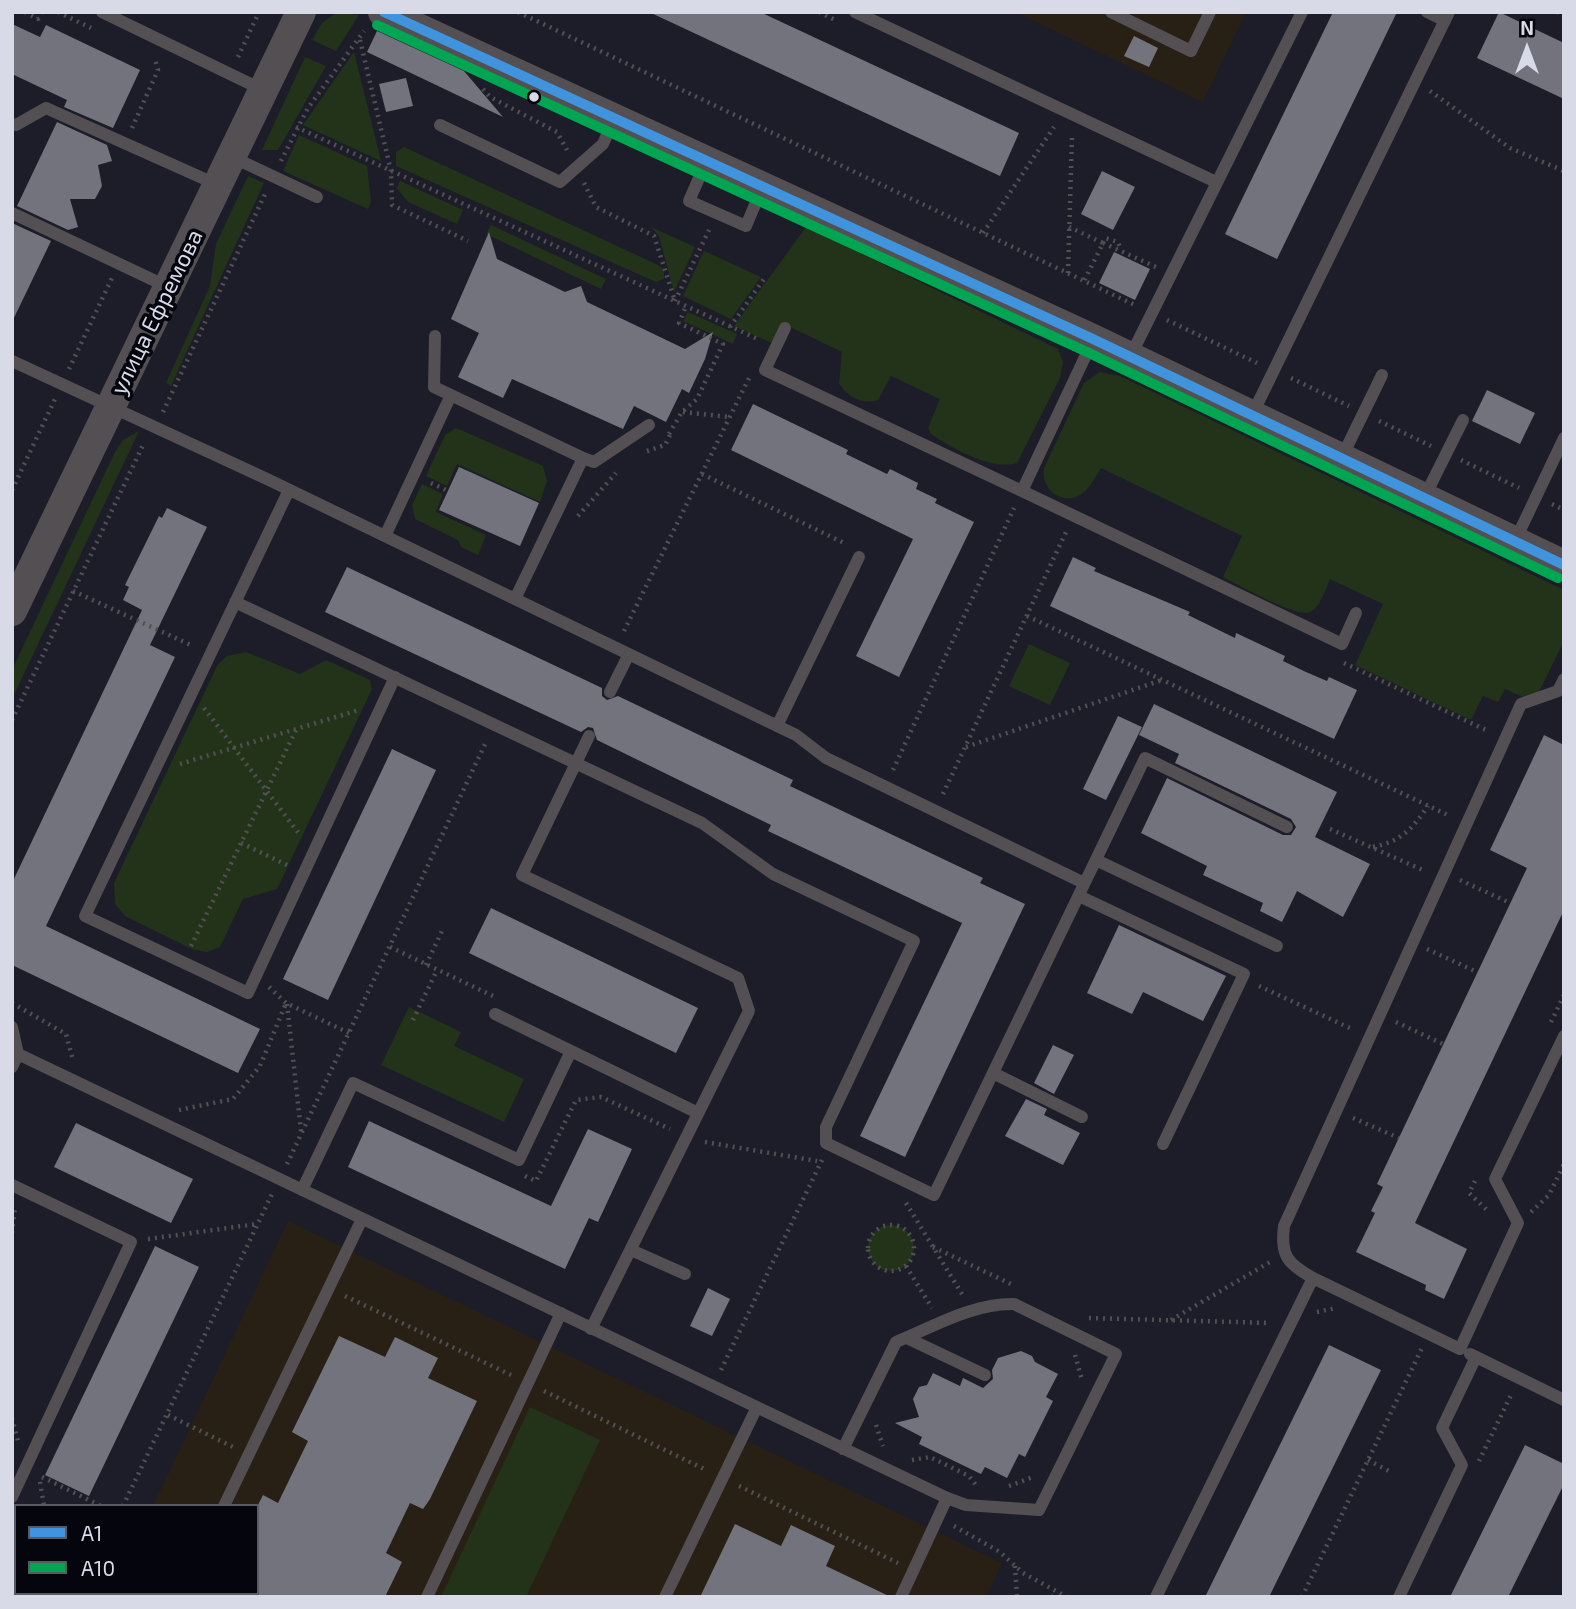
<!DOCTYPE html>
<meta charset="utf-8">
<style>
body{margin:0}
#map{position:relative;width:1576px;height:1609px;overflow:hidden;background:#1c1d28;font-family:"Exo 2",sans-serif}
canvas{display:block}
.frame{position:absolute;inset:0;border:14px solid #d8dae8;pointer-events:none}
.legend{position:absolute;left:14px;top:1504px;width:245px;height:91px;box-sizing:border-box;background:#05050d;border:2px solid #595a65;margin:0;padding:9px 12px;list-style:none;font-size:21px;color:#d8dae8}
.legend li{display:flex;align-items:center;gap:14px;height:35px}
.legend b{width:35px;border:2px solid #595a65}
.north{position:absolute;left:1492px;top:14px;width:70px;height:70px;-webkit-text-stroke:5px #05050d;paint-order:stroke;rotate:0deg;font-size:19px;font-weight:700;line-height:28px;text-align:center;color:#d8dae8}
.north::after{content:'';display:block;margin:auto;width:24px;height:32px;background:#d8dae8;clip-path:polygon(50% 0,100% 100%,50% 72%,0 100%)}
</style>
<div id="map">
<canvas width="1576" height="1609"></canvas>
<div class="frame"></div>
<ul class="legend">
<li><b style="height:9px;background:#4094de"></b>А1</li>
<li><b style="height:9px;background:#00a651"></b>А10</li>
</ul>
<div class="north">N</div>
</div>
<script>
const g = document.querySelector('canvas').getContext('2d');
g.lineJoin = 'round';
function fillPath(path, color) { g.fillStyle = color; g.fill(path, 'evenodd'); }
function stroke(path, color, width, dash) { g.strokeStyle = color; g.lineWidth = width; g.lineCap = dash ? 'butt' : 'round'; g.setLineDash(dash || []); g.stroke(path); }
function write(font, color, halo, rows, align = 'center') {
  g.font = font + ' "Exo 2",sans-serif'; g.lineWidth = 7; g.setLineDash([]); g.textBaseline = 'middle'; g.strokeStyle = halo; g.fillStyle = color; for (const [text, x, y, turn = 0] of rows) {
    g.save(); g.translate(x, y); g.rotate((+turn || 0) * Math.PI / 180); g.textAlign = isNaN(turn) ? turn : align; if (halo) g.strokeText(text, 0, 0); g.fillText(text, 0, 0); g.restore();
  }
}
const education = new Path2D(`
 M1015,12h231l-43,90z
 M288,1221l714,342 -16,34h-876l2,-4h145v-87h-104z`);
const green = new Path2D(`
 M337,12l22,3 -23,36 -24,-11 10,-17z
 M354,52l27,109 -78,-36z
 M305,57l21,9 -48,84h-16z
 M299,135l68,31 4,36 -3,7 -85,-38z
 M404,147l254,118 6,5v9l-8,3 -260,-116v-14z
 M248,176l16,7 -93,203 -5,-3 44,-97 6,-42z
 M400,181l63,29 -6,14 -49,-22 -11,-14z
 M491,225l115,54 -5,10 -115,-55z
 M651,227l44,20 -21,45 -15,-56z
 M806,227l252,122 5,13 -3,16 -43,85c-26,8 -65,-15 -86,-29l-3,-6 12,-29 -49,-23 -13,24c-15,5 -31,-3 -39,-17l3,-31 -56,-27 -10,20 -42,-19z
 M704,251l57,26 -30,42 -48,-23z
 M688,312l49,22 -4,10 -50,-23z
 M1100,372l20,4 444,214v51l-25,51 -14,6 -20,-9 -7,13 -15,-6 -12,24 -116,-55 28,-61 -53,-25c-4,9 -10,29 -20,33 -14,6 -71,-27 -87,-35l19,-41 -141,-68c-6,9 -10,20 -21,27 -19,11 -40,-7 -36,-27l40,-85z
 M456,428l87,38 4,15 -7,21 -83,-38 -10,22 -21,-10 19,-41z
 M139,431l-127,268v-29l103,-218 8,-12z
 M422,484l21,10 -7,18 50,23 -8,20 -17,-8 -3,-7 -43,-21 -3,-14z
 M1029,644l41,19 -20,42 -41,-19z
 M246,652l54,22 26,-14 44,20 2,9 -95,200 -34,10 -23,48 -13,5 -15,-3 -67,-33 -10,-12 -1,-21 104,-219 9,-8z
 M409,1007l52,25 -7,14 70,33 -20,43 -123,-57z
 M868 1248a23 23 0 1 1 46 0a23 23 0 1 1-46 0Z
 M530,1407l70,33 -74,157h-85z`);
const building = new Path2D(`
 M649,12h111l259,121 -19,43z
 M1333,12h64l-120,247 -52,-25z
 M1499,12l65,31v56l-87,-41z
 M12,24l28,13 6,-12 94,45 -27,58 -49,-21 3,-7 -55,-26z
 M377,31l87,40 39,46 -136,-65z
 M1134,36l24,12 -9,19 -25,-11z
 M406,78l7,28 -27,6 -7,-28z
 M57,122l50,23 5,16 -14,4 4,21 -7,13h-25l8,28 -10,3 -51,-24z
 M1102,171l33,16 -22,43 -32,-16z
 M12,223l39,18 -39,81z
 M489,232l8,27 68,33 16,-6 6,16 98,47 28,-17 -8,27 -16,34 -7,-4 -16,33 -32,-16 -11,23 -111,-50 -9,19 -45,-21 21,-44 -28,-14z
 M1114,252l36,17 -15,31 -36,-17z
 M1487,390l48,23 -15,31 -48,-23z
 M753,404l95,46 -2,4 41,20 3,-5 28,14 -2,6 21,10 -2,4 39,19 -75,155 -43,-21 57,-117 -182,-89z
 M459,467l80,36 -19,43 -81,-36z
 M167,508l40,19 -57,118 25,12 -129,269 214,103 -22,44 -226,-108v-82l130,-273 -19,-10 6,-13 -4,-2 34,-69 3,2z
 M1073,557l23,11 -2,3 96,41 -2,3 47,23 1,-5 49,23 -2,5 23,11 21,9 2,-4 28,13 -23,49 -284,-133z
 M347,567l255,121v8l5,4 11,-4 175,84 -3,6 193,92 -3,5 45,21 -120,253 -45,-21 102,-213 -194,-92 3,-6 -174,-85 -4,-12 -5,-1 -7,5 -256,-120z
 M1154,704l183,88 -22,45 55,27 -27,53 -46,-26 -15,31 -22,-11 3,-8 -60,-28 4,-9 -66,-33 26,-55 116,57h8l5,-8 -5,-8 -116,-56 4,-9 -40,-19z
 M1118,716l24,11 -36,73 -23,-11z
 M1544,735l20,10v165l-149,313 52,26 -23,50 -19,-9 1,-5 -70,-33 19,-39 -4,-2 12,-24 -6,-3 150,-316 -37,-18z
 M392,749l44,21 -108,230 -45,-21z
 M491,908l207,100 -22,45 -207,-100z
 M1119,925l107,51 -23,45 -60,-29 -11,22 -45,-21z
 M1053,1045l21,10 -20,39 -20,-11z
 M1026,1099l21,10 -3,6 36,18 -17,32 -58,-29z
 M369,1121l182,85 37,-77 44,20 -34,73 -9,-4 -24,51 -217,-102z
 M76,1123l117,56 -22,44 -117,-56z
 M155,1246l44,21 -110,229 -44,-21z
 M708,1288l22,11 -18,37 -22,-10z
 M339,1336l46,21 10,-20 43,21 -10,20 49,23 -47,98 -7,10 -13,-6 -24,50 16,9 -17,35h-128v-90l6,-12 15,8 30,-62 -16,-9z
 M1329,1345l52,25 -112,227h-64z
 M1021,1351l11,5 3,6 23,12 -12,23 7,4 -28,56 -6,-3 -12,24 -22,-11 -4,7 -62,-30 3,-7 -27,-14 24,-6 -6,-18 6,-12 8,-2 6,-12 27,13 3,-8 20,10 10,-9 -1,-9 6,-12z
 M1525,1445l39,19v20l-56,113h-58z
 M735,1524l46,22 10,-21 44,21 -9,20 65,31h-191z`);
const path = new Path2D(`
 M25,12l13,7 4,-7
 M58,12l33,16
 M518,12l619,294
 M819,12l18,9
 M1557,12l7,3
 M360,40l31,131 1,34 76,36
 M238,57l21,-45
 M483,89l7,8 67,35 10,18
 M1430,91l80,57 54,23
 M296,127l464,213
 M132,128l26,-58 -3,-11
 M281,161l27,-53 56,-77
 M584,183l12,24 58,29 21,65
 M1069,227l34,16 -19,38
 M983,233l71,-106
 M1103,243l53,24
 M1103,243l2,-5 13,4 3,8
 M1068,273l4,-137
 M675,301l34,-71
 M1167,320l90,43
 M730,327l34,-48
 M69,369l43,-91
 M1291,378l58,28
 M163,412l103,-220
 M683,412l47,5
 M1379,421l52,25
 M669,434l13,-22 15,-13 26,-55 -44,-21 7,-17
 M647,451l18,-6 5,-10
 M1461,460l58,28
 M702,474l144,70
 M431,483l15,7
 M12,490l43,-91
 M1552,504l12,6
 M578,516l38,-43
 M73,591l120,55
 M1027,616l423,200
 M624,631l125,-253
 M1344,663l144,68
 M204,708l96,127
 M12,720l132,-277
 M966,747l196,-67
 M180,764l179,-54
 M893,770l121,-262
 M943,794l123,-262
 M1330,829l95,42
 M241,843l46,22
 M1373,847c29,-6 39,-18 55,-41
 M1460,880l50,23
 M191,946l105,-216
 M390,947l103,49
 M1427,949l50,23
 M426,965l16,-34
 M1259,986l93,43
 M269,987l17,16 63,30
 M12,1003l54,31 7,26
 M287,1004l14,127
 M413,1020l24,-50
 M1396,1022l47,22
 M1551,1022l13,-27
 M179,1110l54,-11 27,-33 26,-63
 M1353,1118l46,20
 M705,1142l112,19
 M287,1164l199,-422
 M525,1176l11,5 40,-81 25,-3 69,32
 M1475,1181l-6,12 20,19
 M906,1203l56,91
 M1531,1212l18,-17 15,-31
 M868 1248a23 23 0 1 1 46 0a23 23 0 1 1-46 0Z
 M12,1233l3,-26
 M148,1239l109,-15
 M933,1247l78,37
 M906,1266l26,42
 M345,1296l166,79
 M1317,1312l19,-4
 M1089,1318l181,5
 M1171,1320l99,-58
 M1075,1355l7,25
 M721,1370l101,-210
 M544,1391l162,79
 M168,1415l65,32
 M12,1418l6,23
 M876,1425l7,21
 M912,1460l18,-3 39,19 7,9
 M1368,1460l21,11
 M1479,1461l33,-68
 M42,1477l59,29
 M40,1482l4,24
 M739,1486l159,77
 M1009,1486l24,-9
 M123,1506l149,-312
 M954,1526l46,26 23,21 44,24
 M1015,1566l2,31
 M57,1593l1,4
 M79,1597l2,-4
 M1052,1597l6,-4
 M1302,1597l120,-249`);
const service = new Path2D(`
 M102,12l161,78
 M855,12l361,170
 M1111,12l80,39 19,-39
 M1427,12l18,9
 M12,124l4,1 30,-17 172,77
 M440,125l120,57 43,-38 11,-25
 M232,157l85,40
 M706,162l-17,39 57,25 16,-38
 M12,213l156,74
 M785,328l-20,42 257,121 71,-151
 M435,336l-1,51 149,71 11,4 55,-37
 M1130,357l172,-345
 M12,361l255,118 529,256 30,23 258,125
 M1252,415l197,-403
 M1341,459l41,-84
 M289,490l-204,426 163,77 147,-316
 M1022,491l320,153 14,-31
 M1424,498l39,-78
 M385,536l66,-141
 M1515,541l49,-103
 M515,599l68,-141
 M235,602l467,221 71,51 141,67 -88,186v16l108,52 211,-437 142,69
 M610,692l19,-38
 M777,726l82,-169
 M589,736l-67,139 216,103 11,33 -158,318
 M1096,860l181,86
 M1079,896l165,78 -81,170
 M495,1014l76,37
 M12,1027l6,27 -6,13
 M18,1054l929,444 19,7 73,5 77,-156 -102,-50c-41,-1 -81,23 -118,38l-53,107
 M993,1073l89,44
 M12,1185l119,57 -119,255
 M302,1190l51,-107 166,77 52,-109 127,62
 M631,1250l54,24
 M1313,1278l147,71 58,-126 -23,-44 69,-143
 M907,1338l78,37
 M1470,1354l94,46
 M224,1506l138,-287
 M181,1597l1,-4
 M427,1597l134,-284
 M665,1597l92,-190
 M901,1597l46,-99
 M1156,1597l157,-319c-25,-14 -33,-22 -29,-52l237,-522 37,-13 6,-12
 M1399,1597l63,-132 -20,-37 34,-71`);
const tertiary = new Path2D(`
 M383,12l710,327 471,226
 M12,611l289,-599`);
const bus1 = new Path2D(`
 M384,12l709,327 471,226`);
const bus2 = new Path2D(`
 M377,25l710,327 471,226`);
const markers = [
 [534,97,6,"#d8dae8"]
];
const streetNames = [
 ["улица Ефремова",157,312,-64]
];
fillPath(education, '#282014');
fillPath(green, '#233319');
fillPath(building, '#72737d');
stroke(path, '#525054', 4.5, [2, 5]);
stroke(service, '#534f53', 12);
stroke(tertiary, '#534f53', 30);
stroke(bus1, '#4094de', 10);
stroke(bus2, '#00a651', 10);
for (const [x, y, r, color] of markers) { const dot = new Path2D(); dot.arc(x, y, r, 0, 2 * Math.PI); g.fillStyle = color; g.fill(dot); stroke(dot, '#05050d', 2.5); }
write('23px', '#d8dae8', '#05050d', streetNames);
</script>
